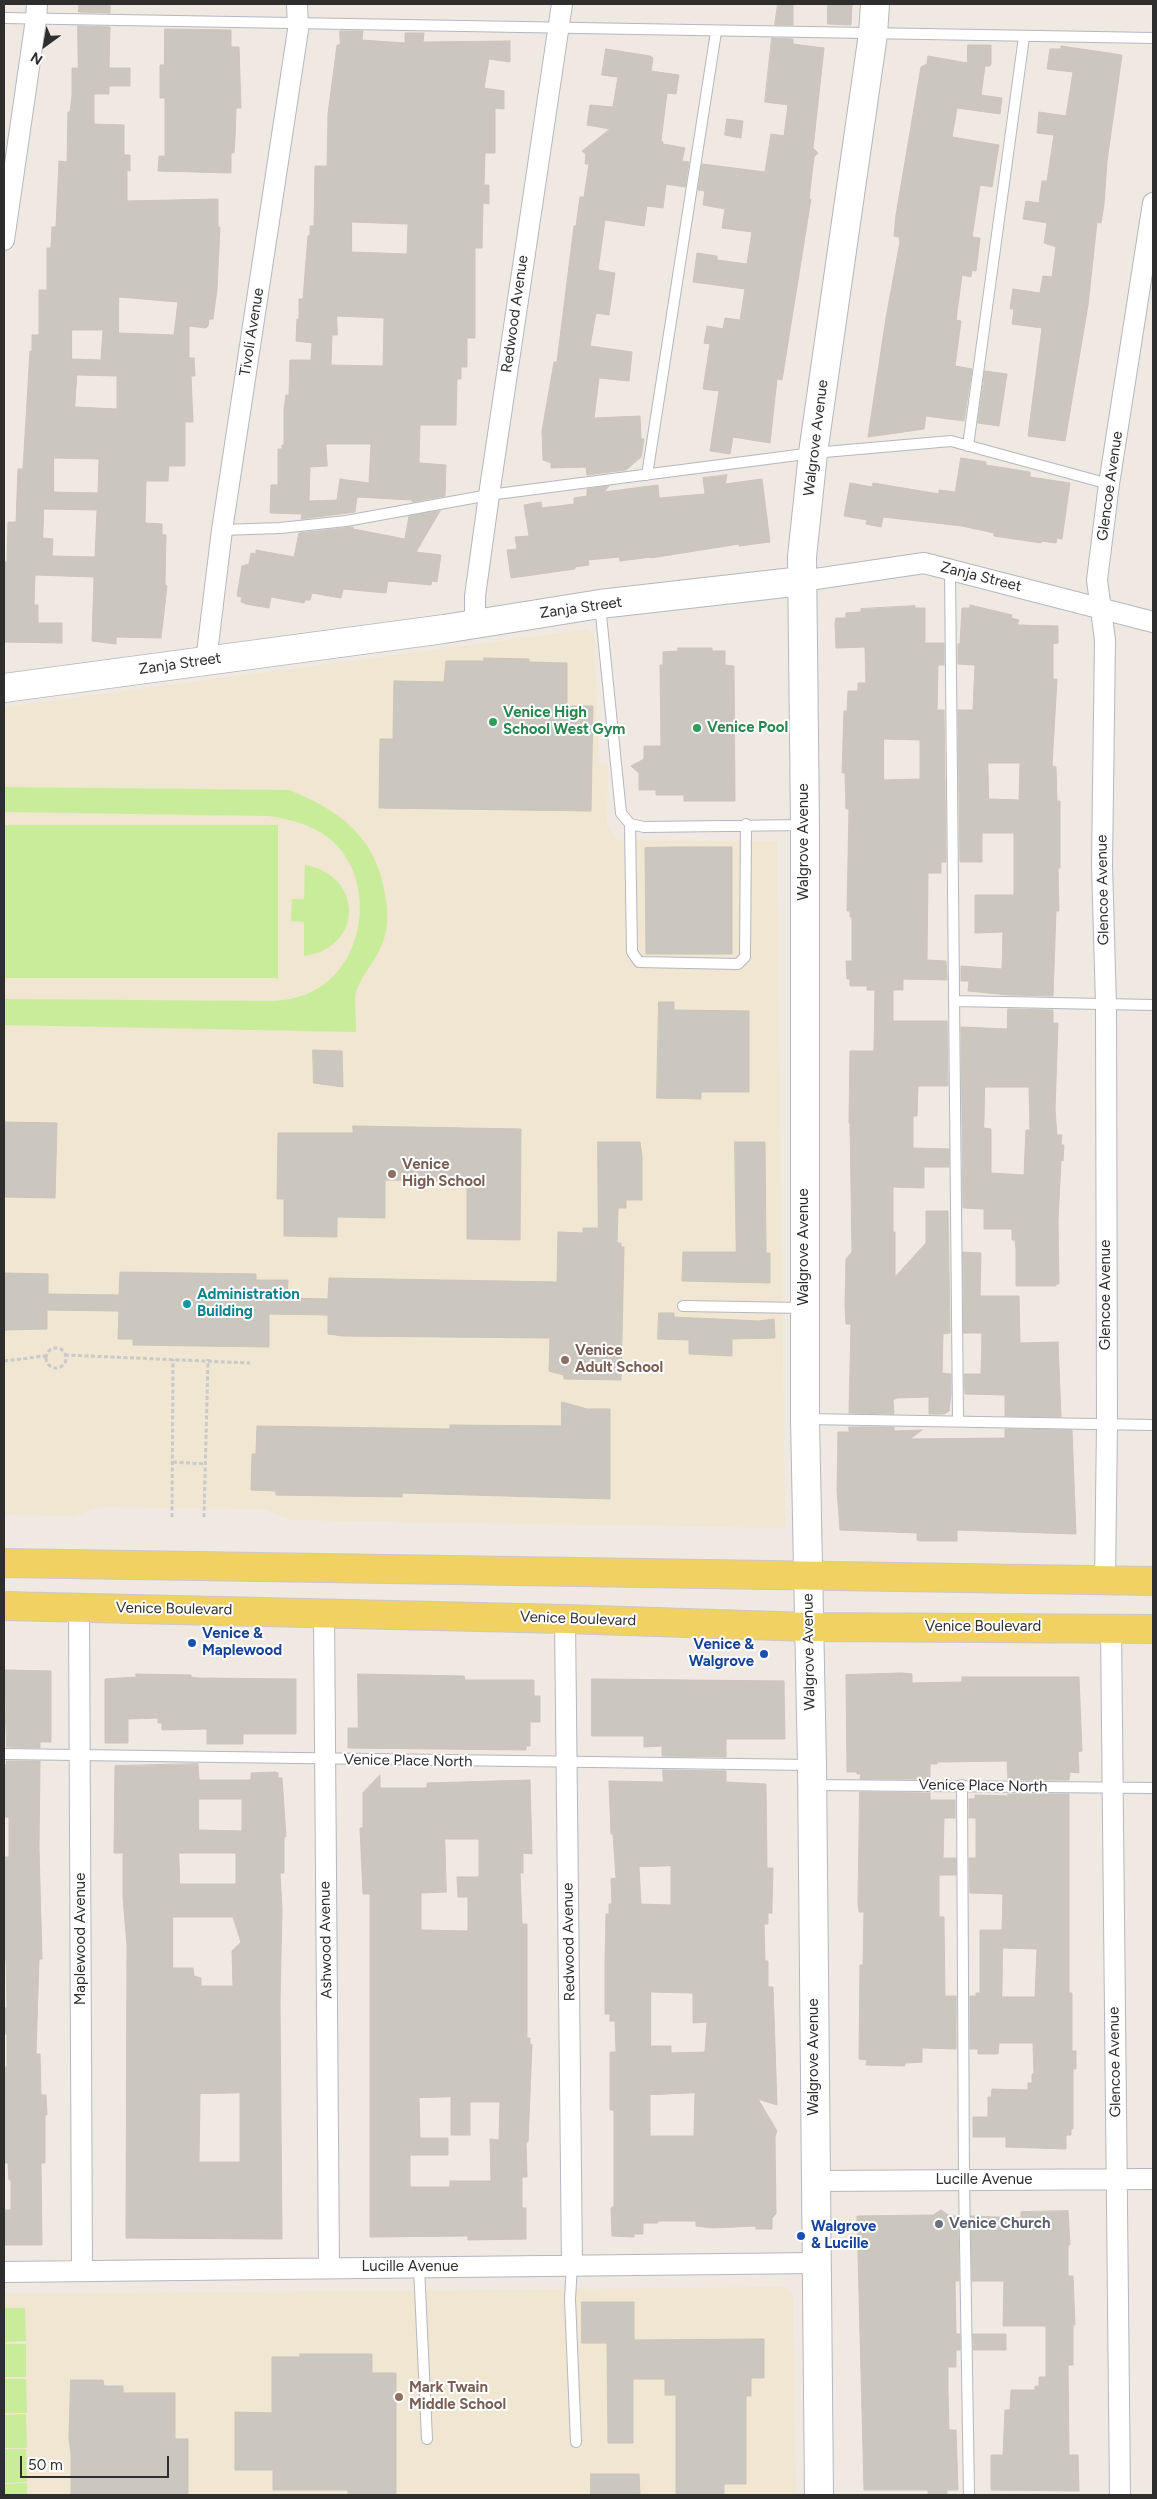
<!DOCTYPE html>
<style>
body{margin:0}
#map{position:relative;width:1157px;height:2499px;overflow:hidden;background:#efe9e1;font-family:Figtree,sans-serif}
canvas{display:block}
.frame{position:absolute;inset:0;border:5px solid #2e2e2e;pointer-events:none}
.north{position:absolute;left:20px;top:20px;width:50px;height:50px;-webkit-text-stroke:4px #fff;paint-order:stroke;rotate:212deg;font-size:14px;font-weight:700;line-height:20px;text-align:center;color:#2e2e2e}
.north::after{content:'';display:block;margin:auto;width:18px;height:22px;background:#2e2e2e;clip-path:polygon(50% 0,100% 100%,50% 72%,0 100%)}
.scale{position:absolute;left:20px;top:2456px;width:149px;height:22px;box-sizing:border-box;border:2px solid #2e2e2e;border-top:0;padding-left:6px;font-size:15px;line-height:18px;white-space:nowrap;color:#2e2e2e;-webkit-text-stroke:4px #fff;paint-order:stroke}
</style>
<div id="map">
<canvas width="1157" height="2499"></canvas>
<div class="frame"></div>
<div class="north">N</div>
<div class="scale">50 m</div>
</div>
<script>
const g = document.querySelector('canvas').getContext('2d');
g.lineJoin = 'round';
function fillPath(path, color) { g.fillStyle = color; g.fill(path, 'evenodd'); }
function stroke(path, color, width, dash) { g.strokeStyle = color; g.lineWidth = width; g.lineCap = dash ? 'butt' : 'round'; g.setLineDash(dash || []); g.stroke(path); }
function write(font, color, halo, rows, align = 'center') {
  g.font = font + ' Figtree,sans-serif'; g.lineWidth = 4; g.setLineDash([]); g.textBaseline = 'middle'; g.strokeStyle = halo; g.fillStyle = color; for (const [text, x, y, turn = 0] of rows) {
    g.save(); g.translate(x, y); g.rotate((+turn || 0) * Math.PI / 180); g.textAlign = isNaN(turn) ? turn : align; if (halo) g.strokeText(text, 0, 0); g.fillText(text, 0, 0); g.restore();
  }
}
const education = new Path2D(`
 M584,630l10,3 5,131 9,1 -1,59 11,16 159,1 8,687 -494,-8 -27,-11 -164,-2 -26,9 -70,-1v-808z
 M784,2287l7,4 2,7 3,197h-792v-201z`);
const pitch = new Path2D(`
 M4,787l285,3c48,19 85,45 95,99 3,14 5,32 1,46 -6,24 -21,36 -28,54 -4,12 0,31 -1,43l-352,-7v-26l262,2c16,0 31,-2 45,-9 57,-26 67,-119 15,-156 -17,-12 -36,-17 -57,-20l-265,-4z
 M4,825h274v153h-274z
 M305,865c59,10 59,83 -1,91v-34l-13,-1 1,-22h12z
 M4,2308h21l1,33 -22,1z
 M4,2344h22v33h-22z
 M4,2379h22l1,34h-23z
 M26,2414l1,34h-23v-33z
 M4,2449h22l1,33 -23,1z
 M27,2483v12h-23v-11z`);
const building = new Path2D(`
 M79,4h31v9l-31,-1z
 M778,4h15v21h-18z
 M828,4h24l-1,21 -23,-1z
 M78,26l32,1 -1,41h21v18h-21v8h-15v30l30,1v30h6v16l-3,-1v31l91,-2v28h2l-3,62 -4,30h-4l-1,7 -2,2 -17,-2v32h5l1,18h-4l2,46h-8v44h-16l-1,15h-22l-1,42 17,1v11h4l-1,49 2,2 -6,52 -45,-1v7l-24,-3 2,-64 -59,-2 -1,30h4v18h24v20l-58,-1v-80h3l1,-40h8l2,-53h5l7,-118h2v-16h7v-45h8v-42h4l1,-21h4l3,-66 8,1 1,-50h2l2,-16v-28h6zM119,297l59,5 -4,33 -55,-2zM72,330h31l-2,30 -29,-1zM77,375l40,1v33l-42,-2zM54,458l45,1 -1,34 -44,-1zM44,509l53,1 -2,47 -43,-1 1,-17 -10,-1z
 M165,29l66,1v17h8l2,61h-5l-1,31 -1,14h-3v20l-73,-2 1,-15h6v-58h-5v-33h4z
 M340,31h23l-1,9 43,3v-10h19l-1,9 87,-1v21l-21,-3 -5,29 20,3v18l-9,-1v45h-10l-1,32h5v19l-6,-1 -1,45h-7v90h-8v29h-6v12h-4l-1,46h-36l-1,38 27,2 -1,31 -33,6v-2l-55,-3 -2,15 -54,7 1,-5 -32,-1 1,-28h7v-36h4v-4h2v-36l2,-14h3l1,-35h21l1,-17 -16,-2 1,-22h2v-20h4l5,-63 2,-1v-9h4l1,-60h12l1,-52 9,-69h3zM352,222l56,2 -1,30 -55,-2zM337,316l47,2 -1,48 -52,-1 1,-30h5zM326,444h45l-2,39 -29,-4 -3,21 -28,1 1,-34 17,-1z
 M772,38l21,1v5l31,4 -11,100 5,5 -4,4 -5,42h2l-29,181 -5,-1 -7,64 -37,-6 -3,17 -20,-3 9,-60 -16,-2 7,-45 -6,-1 3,-17 16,3 2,-11 15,2 5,-31 -52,-7 4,-29 20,3v4l30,4 5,-32 -30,-4 3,-19 -22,-4 2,-14 -7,-1 4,-26 63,8 6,-38 13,2 4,-31 -23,-3z
 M968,45h23v19l-1,2h-5l-4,29 21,3 -2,16 -43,-6 -5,29 47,8 -7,42 -12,-2 -8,52 8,1 -4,33 -4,-1 -1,7 -9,-2 -6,45 5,1 -6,45 17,3 -8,52 -38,-5 -2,13 -56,8 18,-119 14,-76 -1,-5 -5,-1 2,-21 25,-148 6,-3 1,-8 39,7z
 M1061,46l61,9 -15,106 -3,43 -3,19 -4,-1 -9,83 -23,136 -37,-5 14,-108 -30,-4 2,-15h-4l3,-20 27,4 3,-17 9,1 4,-30 -12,-4 3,-20 -24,-4 3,-18 13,2 3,-22h5l7,-46 -17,-2 2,-21 27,4 7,-44 -26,-3 3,-20h11z
 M606,49l44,7 3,2 -2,13 28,4 -3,19 -9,-1 -6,48 2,1v2l22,4 -3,13 7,1 -4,25 -19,-3 -3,24 -16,-2 -3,20 -39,-6 -7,50 17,3 -6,42 -13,-2 -6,33 42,6 -3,29 -30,-3 -5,40 46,-2 1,23h3l-3,18 -15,13 -39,5 -1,-8 -35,1v-5l-8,-3 -1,-29 12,-69h3l17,-136h2l4,-29h4l5,-33h-4l1,-10 -4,-3 28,-22 -23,-4 3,-20 23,2 5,-30 -16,-2z
 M727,119l16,2 -2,17 -16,-3z
 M985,371l22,3 -8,52 -21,-3z
 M961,458l25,4v3l44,7v5l40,6 -8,56 -5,-1 -1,5 -14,-2 -1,2 -47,-7v-3l-32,-7 -79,-9 -2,10 -15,-3 1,-4 -23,-4 6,-33 22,4 1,-4 66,11v-4l16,2z
 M727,475l-2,9 37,-5 8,63 -31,4v-2l-88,14v-1l-31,4 -1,-4 -31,3 1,5 -14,2v2l-64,9 -4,-28 10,-1 -2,-12 14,-1 -5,-31 17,-3 1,6 32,-4v-6l13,-2v-7l22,-3 -5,6 54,-7 1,13 46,-4 -2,-16z
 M440,511l-24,41 25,3 -4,27 -5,-1 -1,4 -43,-4 -2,12 -43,-4 -2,9 -29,-5 -2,7h-5l-1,3 -33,-6 -2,11 -23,-4 -5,-2 1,-5 -5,-1 5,-30 7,-2 2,-11 5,1v-4l38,7 5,-24 54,-6v2l52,10 4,-23z
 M970,605l42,10 -1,3 8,2 -2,5 41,1v17l-5,1v35h4l-5,87 4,1 1,34h3v67h-2l1,43h-3l-3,85 -45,-1 -40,-4 1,-10h-8v-15l41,3 1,-37 -28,1v-38h39v-62h-32v29h-22l-2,-152h15l2,-45 -17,-1v-20h2l2,-36h8zM988,763h32l-1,37 -30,-1z
 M915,606v2h10v35h19v22h-6l-1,45h7l2,152h-5v11h-13l-1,87 19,1 1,19 -44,-1v11h-10v31h54l1,65h-30l-1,30h-4v32l36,1v18h-25v21l-31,-1v45h2v45l31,-34v-32h22l2,122 -7,1 -1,39 9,1v20l-2,17 -5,3h-15v-17l-32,1 -4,2 1,14 -45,-1 2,-89h-5l-1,-17 1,-48 6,-7 -2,-129h-1l1,-72h24l1,-61h-8v-4h-17v-7h-3l-1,-18h6v-44h-2v-6h-3l2,-102h-3l-1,-36h-3l2,-62h3l1,-20h10v-8h8l-1,-36 -29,1 -1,-25 1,-5h10v-5l15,-1v-3zM884,739l36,1v39l-36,1z
 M678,648h34v3h13v14l9,1 1,135h-51v-6h-28v-5h-17v-17l-8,-7 13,-7v-13h17l-1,-81h3v-13l15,-1z
 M484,658l45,1v3l38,1v43h26l-2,105 -212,-3 1,-69h13l1,-58 50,1 2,-21h38z
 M674,847h58v107h-86l-1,-106z
 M659,1002h15v8l75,1v81h-48v7l-44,-1z
 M1008,1009l45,1v13h5l-3,87 2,25h5l-1,10h3l-1,16 -2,-1 -3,61 1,63h-3v2h-40v-37l-1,-9h-3v-11h-28v-20l-21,-1 -2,-181 46,2zM985,1087h44l1,43h-4l-2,45 -33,-2v-44l-7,-1z
 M313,1050l29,1 1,36 -29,-4z
 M4,1122l53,1 -2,75 -51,-1z
 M353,1126l168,3 -1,111 -53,-1v-58l-82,-1v38l-48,-1v20l-53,-1v-37h-7l1,-66h75z
 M598,1142h42l2,15v43h-16v8h-8l-1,35h4v4h3l-3,133 -57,-1v-4l-15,-4 1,-33 -207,-2 -15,-2v-19l-59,-1v33l-136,-2v-6h-15l1,-28 -72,-1v19l-43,1v-57l44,1v20l71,1 1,-23 136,2v6h32l-1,18 41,1 1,-21 228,4 1,-50 25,1v-5h15z
 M735,1142h30l1,111h4v30l-88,-2 1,-29h53z
 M963,1252l18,1 -1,43h39l1,47 38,-1 3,75 -56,-1v-21l-40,-1 -1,-20h17l1,-41h-18z
 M659,1313h15v4l84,4 16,-2 1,19 -43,1v17l-43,-2v-14l-31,-1z
 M562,1402l25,7h23v90l-208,-6v4l-126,-2v-4l-25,-1 1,-36h4l1,-28 193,3v-4l111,1z
 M849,1427h45v4l28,-1 -12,9 95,-1v-9l67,1 4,104 -119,-4v11h-37l-3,-1v-7l-77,-3 -3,-40 1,-58h11z
 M4,1670l47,1v71h-11v6l-33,-1z
 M902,1673l10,1v9l50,-1v-5h117l3,74 -4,1 1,21 -9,-1 -1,8h-61l-1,-19 -70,1v2h-7v15h-70l1,-5h-4v-2h-10l-1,-97z
 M136,1674l55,1v2l7,1 98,1v55h-53v10h-36v-15l-45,1v-7h-4v-5l-30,1v24h-23v-64l31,-2z
 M358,1674l106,2 1,4h69v16h6v26h-10v24h-4v4l-178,-2v-20h10z
 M592,1679l192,2 1,58h-59v18l-64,-1v-10l-18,1v-11h-52z
 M7,1761h33l-1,87 3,111h-3l-3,95h4l1,41h5l1,20h-2v48h-4l1,82h-38v-35h7v-30h-2l-1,-17h-3l-1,-11v-85h3v-33h-3v-26h3l-1,-48h-2v-103h5v-40h-5v-52h2z
 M198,1764l1,16h52v-7l24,-1 3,1v5h4l4,59h-2v36h-4l2,36 -2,93 2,237 -156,-1 1,-293 -4,-48v-44h-9l1,-87zM199,1799h43v32l-43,-1zM179,1853h57v31h-56zM173,1917h60l8,25 -9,9 1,35h-32v-8l-7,-2 -1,-8h-20zM240,2093v69h-41l1,-68z
 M663,1770l63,1v11l40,2 1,84h6l-1,37v8h-4v11h-4l1,37h3v26h5l4,118 -19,-6 19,32 -2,6 1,77 -4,4v11h-16v-3l-44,2 -16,-2v-5h-38v2h-15v11h-9v3l-22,-1 -1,-28 3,-2v-96h-4v-58h6l-1,-31h-5v-7h-5v-54l1,-46h3v-10h3l-1,-25 5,-1 -3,-44h-2l-2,-53 54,1zM671,1866v39l-30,-1 -2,-37zM651,1992l42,1v30l14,-1 -2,30 -34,1v-7h-20zM695,2093l-1,43h-44v-41z
 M380,1775v13h47v-5l103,-3 2,74 -9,-1v20h-3l2,51h5v114h3v7l2,-1 -4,98h-2l1,35h-5v31h4v31l-58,1v-4l-98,1v-343h-7l-3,-66h3v-35zM445,1839h34v38h-22l1,20h10v34l-47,-1v-37l25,-1zM451,2097v38h19v-33h30l-1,38 -9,-1 1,42h-41v6h-40v-32h38v-17h-28l-1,-40z
 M860,1792l70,1v7h25v18h-11l-1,40h13v17h-17v42h5l1,79h11v53l-34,-1v14l-17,1v3l-39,-1 1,-5 -8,-1 1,-94h3l1,-53h-5l-1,-8z
 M1008,1794h61v199h3v58h4v18h-3v60h-2v6h-5v14l-60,-2v-10h-33v-20h15v-20h3l1,-8 36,1v-7h4v-9h2l-1,-31h-34l-1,11h-20v-5h-8v-53h6v-3h4v-63h22l1,-36 -33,-1 -1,-35h7v-40h-7v-19h6v-4l33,1zM1003,1948l34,1 -2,48h-33z
 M941,2210l9,6h8l1,65h-4l1,53h4v16h-4v17h-8v27l1,36h7l2,60h-11v5h-19v-5h-64l-7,-274 76,-1z
 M1068,2211l2,34h-2v31h5l2,49h-2v40h-5l1,90h9l1,36 -88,-1v-35h12l2,-45h5l1,-20h24v-4h4v-9h7v-51h-43l1,-45h-32l-1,-65 50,2v-6z
 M582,2302h52v38l130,-1v39h-13v18h-5v88h-22v11h-48v-100h-11v-16h-32v64h-25l-1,-100h-25z
 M973,2334h33v16h-32z
 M300,2354h72v19h24v122h-48v-5h-75v-20h-38v-58l37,1v-56h28z
 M71,2380h32l1,6h19v7h52v46h13v56h-117v-42l-2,-14z
 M591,2474h48l1,21h-49z`);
const path = new Path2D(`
 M46 1358a10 10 0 1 1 20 0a10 10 0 1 1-20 0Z
 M65,1355l185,8
 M4,1361l41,-5
 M173,1462l32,2
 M172,1517l1,-158
 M204,1517l4,-158`);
const lane = new Path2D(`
 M4,18l1149,20
 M968,446l56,-409
 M647,475l69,-443
 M222,530l58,-2 66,-7 143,-26 324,-42 138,-12 158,43
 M950,568l8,852
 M600,605l21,208 9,11 14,3 160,-2
 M630,824l2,128 7,10 99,2 7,-7 1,-133
 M955,1001l198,4
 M683,1306l120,2
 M807,1419l346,6
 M4,1754l807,11
 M814,1785l339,3
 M962,1785l2,395 5,315
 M572,2265l-2,34 6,143
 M419,2267l8,172`);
const street = new Path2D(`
 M4,240l32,-221 1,-15
 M802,581l122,-18 229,59
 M475,624v-28l14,-101 73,-491
 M206,661l16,-131 76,-500 -1,-26
 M1105,1581l2,-157 -1,-419 -4,-140 3,-225 -8,-60 12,-96 44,-281
 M79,1607l3,664
 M324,1613l5,654
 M565,1619l7,646
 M1111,1628l9,867
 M815,2181l338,-2
 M4,2272l812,-9`);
const secondary = new Path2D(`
 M4,688l440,-59 156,-25 202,-23
 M819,2495l-7,-730 -7,-346v-594l-3,-268 11,-104 60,-419 2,-30`);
const primary = new Path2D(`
 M4,1563l1149,18
 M4,1606l561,13 243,8 345,2`);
const markers = [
 [493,722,5,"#2e9e5b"],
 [697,728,5,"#2e9e5b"],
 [392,1174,5,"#8d6e63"],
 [187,1304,5,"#0f9aa8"],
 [565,1360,5,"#8d6e63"],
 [192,1643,5,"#1a4fb4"],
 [764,1654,5,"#1a4fb4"],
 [939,2224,5,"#6b7280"],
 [801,2236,5,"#1a4fb4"],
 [399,2397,5,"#8d6e63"]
];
const streetNames = [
 ["Redwood Avenue",515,314,-82],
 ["Tivoli Avenue",252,332,-81],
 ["Walgrove Avenue",816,438,-83],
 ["Glencoe Avenue",1110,486,-82],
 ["Zanja Street",981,577,14],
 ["Zanja Street",581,608,-8],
 ["Zanja Street",180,664,-8],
 ["Walgrove Avenue",804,842,-90],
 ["Glencoe Avenue",1103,890,-91],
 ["Walgrove Avenue",804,1247,-90],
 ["Glencoe Avenue",1106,1295,-90],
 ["Venice Boulevard",174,1609,1],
 ["Venice Boulevard",578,1619,2],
 ["Venice Boulevard",983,1627],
 ["Walgrove Avenue",809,1652,-91],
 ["Venice Place North",408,1761,1],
 ["Venice Place North",983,1786,1],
 ["Maplewood Avenue",81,1939,-90],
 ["Ashwood Avenue",326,1940,-91],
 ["Redwood Avenue",569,1942,-91],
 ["Walgrove Avenue",814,2057,-90],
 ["Glencoe Avenue",1115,2062,-91],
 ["Lucille Avenue",984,2180],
 ["Lucille Avenue",410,2267]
];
const leisureNames = [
 ["Venice High",503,713],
 ["School West Gym",503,730],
 ["Venice Pool",707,728]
];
const educationNames = [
 ["Venice",402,1165],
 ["High School",402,1182],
 ["Venice",575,1351],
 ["Adult School",575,1368],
 ["Mark Twain",409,2388],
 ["Middle School",409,2405]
];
const cultureNames = [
 ["Administration",197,1295],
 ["Building",197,1312]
];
const transitNames = [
 ["Venice &",202,1634],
 ["Maplewood",202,1651],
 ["Venice &",754,1645,"right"],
 ["Walgrove",754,1662,"right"],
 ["Walgrove",811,2227],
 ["& Lucille",811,2244]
];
const worshipNames = [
 ["Venice Church",949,2224]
];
fillPath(education, '#f0e6d1');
fillPath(pitch, '#c9ec9a');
fillPath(building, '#cbc7bf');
stroke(building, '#cbc5ba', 1);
stroke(lane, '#b4b7c1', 12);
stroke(street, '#b4b7c1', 22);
stroke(secondary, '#b4b7c1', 30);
stroke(primary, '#c9c9c9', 30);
stroke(path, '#c9c9c9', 3, [4, 2.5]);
stroke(lane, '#fff', 10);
stroke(street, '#fff', 20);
stroke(secondary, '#fff', 28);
stroke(primary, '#f2d163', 28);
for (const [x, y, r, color] of markers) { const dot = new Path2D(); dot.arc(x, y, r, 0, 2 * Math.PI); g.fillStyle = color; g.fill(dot); stroke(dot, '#fff', 2); }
write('15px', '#2e2e2e', '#fff', streetNames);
write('bold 15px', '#27864d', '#fff', leisureNames, 'left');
write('bold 15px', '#785e54', '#fff', educationNames, 'left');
write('bold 15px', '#0d838f', '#fff', cultureNames, 'left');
write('bold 15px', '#164399', '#fff', transitNames, 'left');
write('bold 15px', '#5b616d', '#fff', worshipNames, 'left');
</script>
